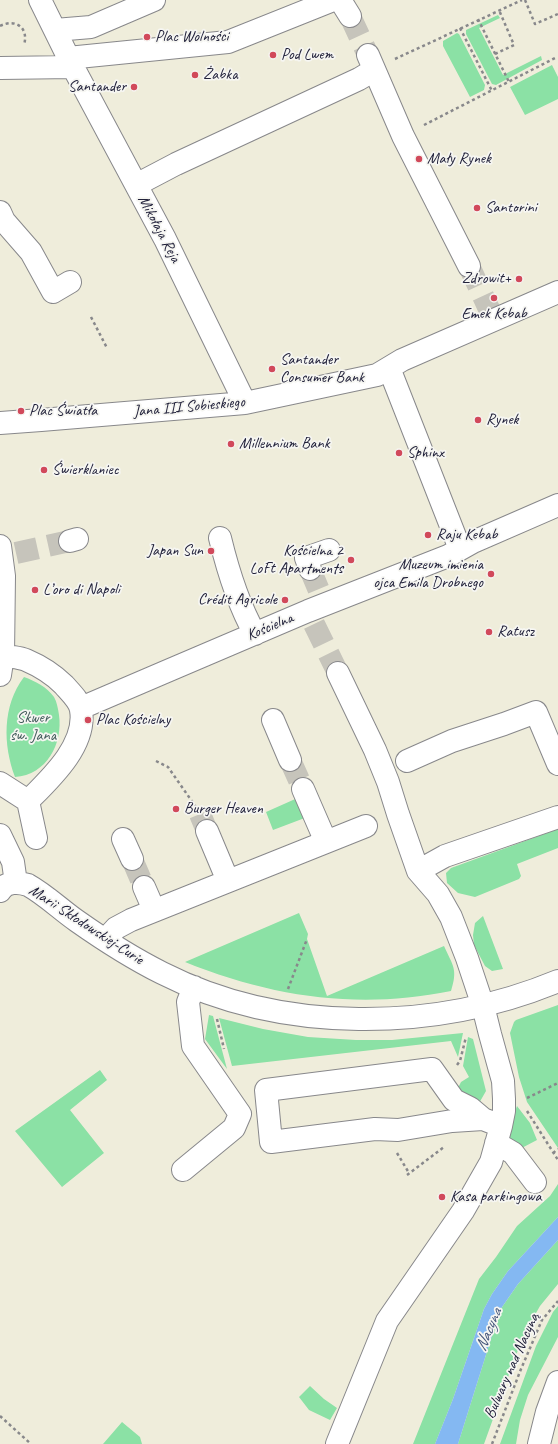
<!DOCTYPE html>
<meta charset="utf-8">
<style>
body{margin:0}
canvas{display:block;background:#efeddb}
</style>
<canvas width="558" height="1444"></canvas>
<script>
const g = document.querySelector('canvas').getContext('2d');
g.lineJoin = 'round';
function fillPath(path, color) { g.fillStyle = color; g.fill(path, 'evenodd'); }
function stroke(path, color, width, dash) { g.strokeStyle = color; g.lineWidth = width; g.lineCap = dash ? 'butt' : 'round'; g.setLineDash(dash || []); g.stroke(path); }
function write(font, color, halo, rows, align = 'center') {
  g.font = font + ' Caveat,sans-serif'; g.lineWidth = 3.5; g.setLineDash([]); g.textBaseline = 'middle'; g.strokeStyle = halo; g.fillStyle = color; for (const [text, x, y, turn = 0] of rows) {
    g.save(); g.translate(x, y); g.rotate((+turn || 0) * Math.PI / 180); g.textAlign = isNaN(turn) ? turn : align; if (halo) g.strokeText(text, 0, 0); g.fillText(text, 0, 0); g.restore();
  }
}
const green = new Path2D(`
 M498,15l2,3 -21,10 24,47 38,-19 1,4 -46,25 -4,-1 -26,-50v-4z
 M457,33l2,1 26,51 -1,5 -14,7 -27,-51v-5z
 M552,65l6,12v22l-33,16 -15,-28z
 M24,677c11,4 23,10 30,20 3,5 4,12 5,18 4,28 -12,60 -44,62 -12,-32 -13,-71 9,-100z
 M302,796l8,20 -37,14 -7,-18z
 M558,829v19l-41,16 4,12 -2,3 -44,18 -17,-4 -11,-10 -1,-10 5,-5z
 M299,913l9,21 -1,5 20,57 117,-50c9,20 14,23 7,45 -93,19 -179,6 -266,-29z
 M483,916l20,53 -11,2 -7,-5 -11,-21 -1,-10 2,-12z
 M558,1005v143l-31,-46 -8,-25 -9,-44 4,-11 2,-2z
 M209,1015l4,1 14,53 -22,-30z
 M219,1018l44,11 45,8 48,3h36l71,-7 -5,24 -7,-16 -219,25z
 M468,1037l5,2 13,52 -8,14 -21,-15 4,-8 8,-5 -6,-11z
 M100,1070l7,10 -37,30 34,43 -42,34 -47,-56z
 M517,1106l13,17 7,17 -21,11 -8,-15 1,-7z
 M558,1184v33l-50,54 -16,23 -8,15 -31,90 -18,45h-22l66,-165 17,-22 21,-31 33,-30z
 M558,1240v44l-18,22 -12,21 -12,28 -32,89h-26l42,-134 18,-26z
 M558,1306v31l-30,58 -8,25 -4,24h-16l36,-98 17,-34z
 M310,1386l14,13 13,9 -7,12 -21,-10 -10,-13z
 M122,1422l18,15 2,7h-39z`);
const water = new Path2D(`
 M558,1217v23l-40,44 -18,26 -42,134h-23l18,-45 31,-90 8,-15 16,-23z`);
const minorTunnel = new Path2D(`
 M350,16l18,39
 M469,266l21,45
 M16,553l54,-12
 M310,569l10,24
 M314,624l24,49
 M290,760l13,29
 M200,814l7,17
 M132,859l12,28`);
const path = new Path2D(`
 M525,0l10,24 23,-10
 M478,19l31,63
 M0,26c16,-8 29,2 24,19
 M460,28l32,63
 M495,54l19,-9 -15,-35
 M395,59l127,-59
 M424,125l133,-68
 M91,317l16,31
 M156,761l12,6 30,43
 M288,989l19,-50
 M217,1019l7,30
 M457,1065l3,-4 6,-24
 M527,1098l31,-15
 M527,1111l31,49
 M397,1153l12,20
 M553,1153l5,-4
 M407,1175l37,-28
 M0,1416l31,28
 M492,1444l29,-75 21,-49 16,-19`);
const minor = new Path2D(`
 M40,0l33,67 92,172 80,164
 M340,0l10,16
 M55,30l36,-3 63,-27
 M368,55l35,81 66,130
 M68,58l160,-16 105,-42
 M0,68l73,-1
 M136,185l40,-21 183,-85 15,-9
 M0,212l4,9 27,31 22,40 17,-10
 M389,368l71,181
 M0,423l41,-3 204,-17 132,-28 25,-15 156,-68
 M220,538c8,33 18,66 35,96
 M70,541l7,-2
 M0,546l4,30 -1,79 -3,20
 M310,569l-4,-11 23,-8
 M3,655c7,2 16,2 23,5 14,6 28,15 38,25 6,7 16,16 17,25 6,35 -31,69 -53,91
 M81,708l84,-36 143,-61 140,-55 25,-14 85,-37
 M273,720l17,40
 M407,761l45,-20 52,-17 32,-12 22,52
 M0,783l28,18
 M303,789l23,53
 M28,801l8,37
 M207,831l21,50
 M0,835l13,27 3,21
 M123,839l9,20
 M418,871l27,-15 113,-39
 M144,887l10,23
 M0,891c6,-10 19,-9 28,-6 18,10 33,25 49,36 27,19 55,37 85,52 120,61 273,59 396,8
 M105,940l11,-12 15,-8 235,-94
 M483,1119l-31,2 -54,9 -23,-1 -104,13 -5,-52 166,-21 22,31 16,8 13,11 18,7
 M496,1143l17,10 22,29
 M183,1170l51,-42 6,-14 -47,-68 -5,-44 6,-15
 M337,1444l50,-123 76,-110 28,-49 10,-36 3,-15v-12l-1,-18 -13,-47 -7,-28 -16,-48 -16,-41 -13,-23 -20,-23 -20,-57 -10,-32 -13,-32 -37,-77
 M539,1444l8,-32 11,-30`);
const markers = [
 [147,37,4,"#d1495b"],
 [273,55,4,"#d1495b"],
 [195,75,4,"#d1495b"],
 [134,87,4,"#d1495b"],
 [419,159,4,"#d1495b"],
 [477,208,4,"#d1495b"],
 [519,279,4,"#d1495b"],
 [494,298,4,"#d1495b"],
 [272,369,4,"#d1495b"],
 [21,411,4,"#d1495b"],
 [478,420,4,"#d1495b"],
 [231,444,4,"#d1495b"],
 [399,453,4,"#d1495b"],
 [44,470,4,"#d1495b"],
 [428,535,4,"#d1495b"],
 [211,551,4,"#d1495b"],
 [351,560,4,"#d1495b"],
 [491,574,4,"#d1495b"],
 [35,590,4,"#d1495b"],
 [285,600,4,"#d1495b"],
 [489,632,4,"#d1495b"],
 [88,720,4,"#d1495b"],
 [176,809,4,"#d1495b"],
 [442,1197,4,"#d1495b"]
];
const poiNames = [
 ["Plac Wolności",155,37],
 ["Pod Lwem",281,55],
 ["Żabka",203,75],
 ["Santander",126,87,"right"],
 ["Mały Rynek",427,159],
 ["Santorini",485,208],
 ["Zdrowit+",511,279,"right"],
 ["Emek Kebab",494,314,"center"],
 ["Santander",280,360],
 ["Consumer Bank",280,378],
 ["Plac Światła",29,411],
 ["Rynek",486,420],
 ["Millennium Bank",239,444],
 ["Sphinx",407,453],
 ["Świerklaniec",52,470],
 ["Raju Kebab",436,535],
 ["Japan Sun",203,551,"right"],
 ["Kościelna 2",343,551,"right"],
 ["LoFt Apartments",343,569,"right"],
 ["Muzeum imienia",483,565,"right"],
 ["ojca Emila Drobnego",483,583,"right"],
 ["L’oro di Napoli",43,590],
 ["Crédit Agricole",277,600,"right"],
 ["Ratusz",497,632],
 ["Plac Kościelny",96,720],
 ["Burger Heaven",184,809],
 ["Kasa parkingowa",450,1197]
];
const streetNames = [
 ["Mikołaja Reja",159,229,62],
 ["Jana III Sobieskiego",189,407,-5],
 ["Kościelna",270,627,-23],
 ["Marii Skłodowskiej-Curie",86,925,33],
 ["Bulwary nad Nacyną",512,1366,-66]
];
const parkNames = [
 ["Skwer",33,718],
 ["św. Jana",33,736]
];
const waterNames = [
 ["Nacyna",489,1330,-67]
];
fillPath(green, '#8be1a5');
fillPath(water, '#84b8f2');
stroke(minorTunnel, '#c6c4bb', 22, [22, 11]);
stroke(minor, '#88888b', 24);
stroke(path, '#88888b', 2.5, [3, 3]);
stroke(minor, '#fff', 22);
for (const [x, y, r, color] of markers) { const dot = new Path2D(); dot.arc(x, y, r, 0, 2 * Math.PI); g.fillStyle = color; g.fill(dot); stroke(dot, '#f6f6f2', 1.5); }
write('16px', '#22223b', '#f6f6f2', poiNames, 'left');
write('16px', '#22223b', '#f6f6f2', streetNames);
write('16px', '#425b5b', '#f6f6f2', parkNames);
write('italic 17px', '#44567b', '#f6f6f2', waterNames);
</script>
